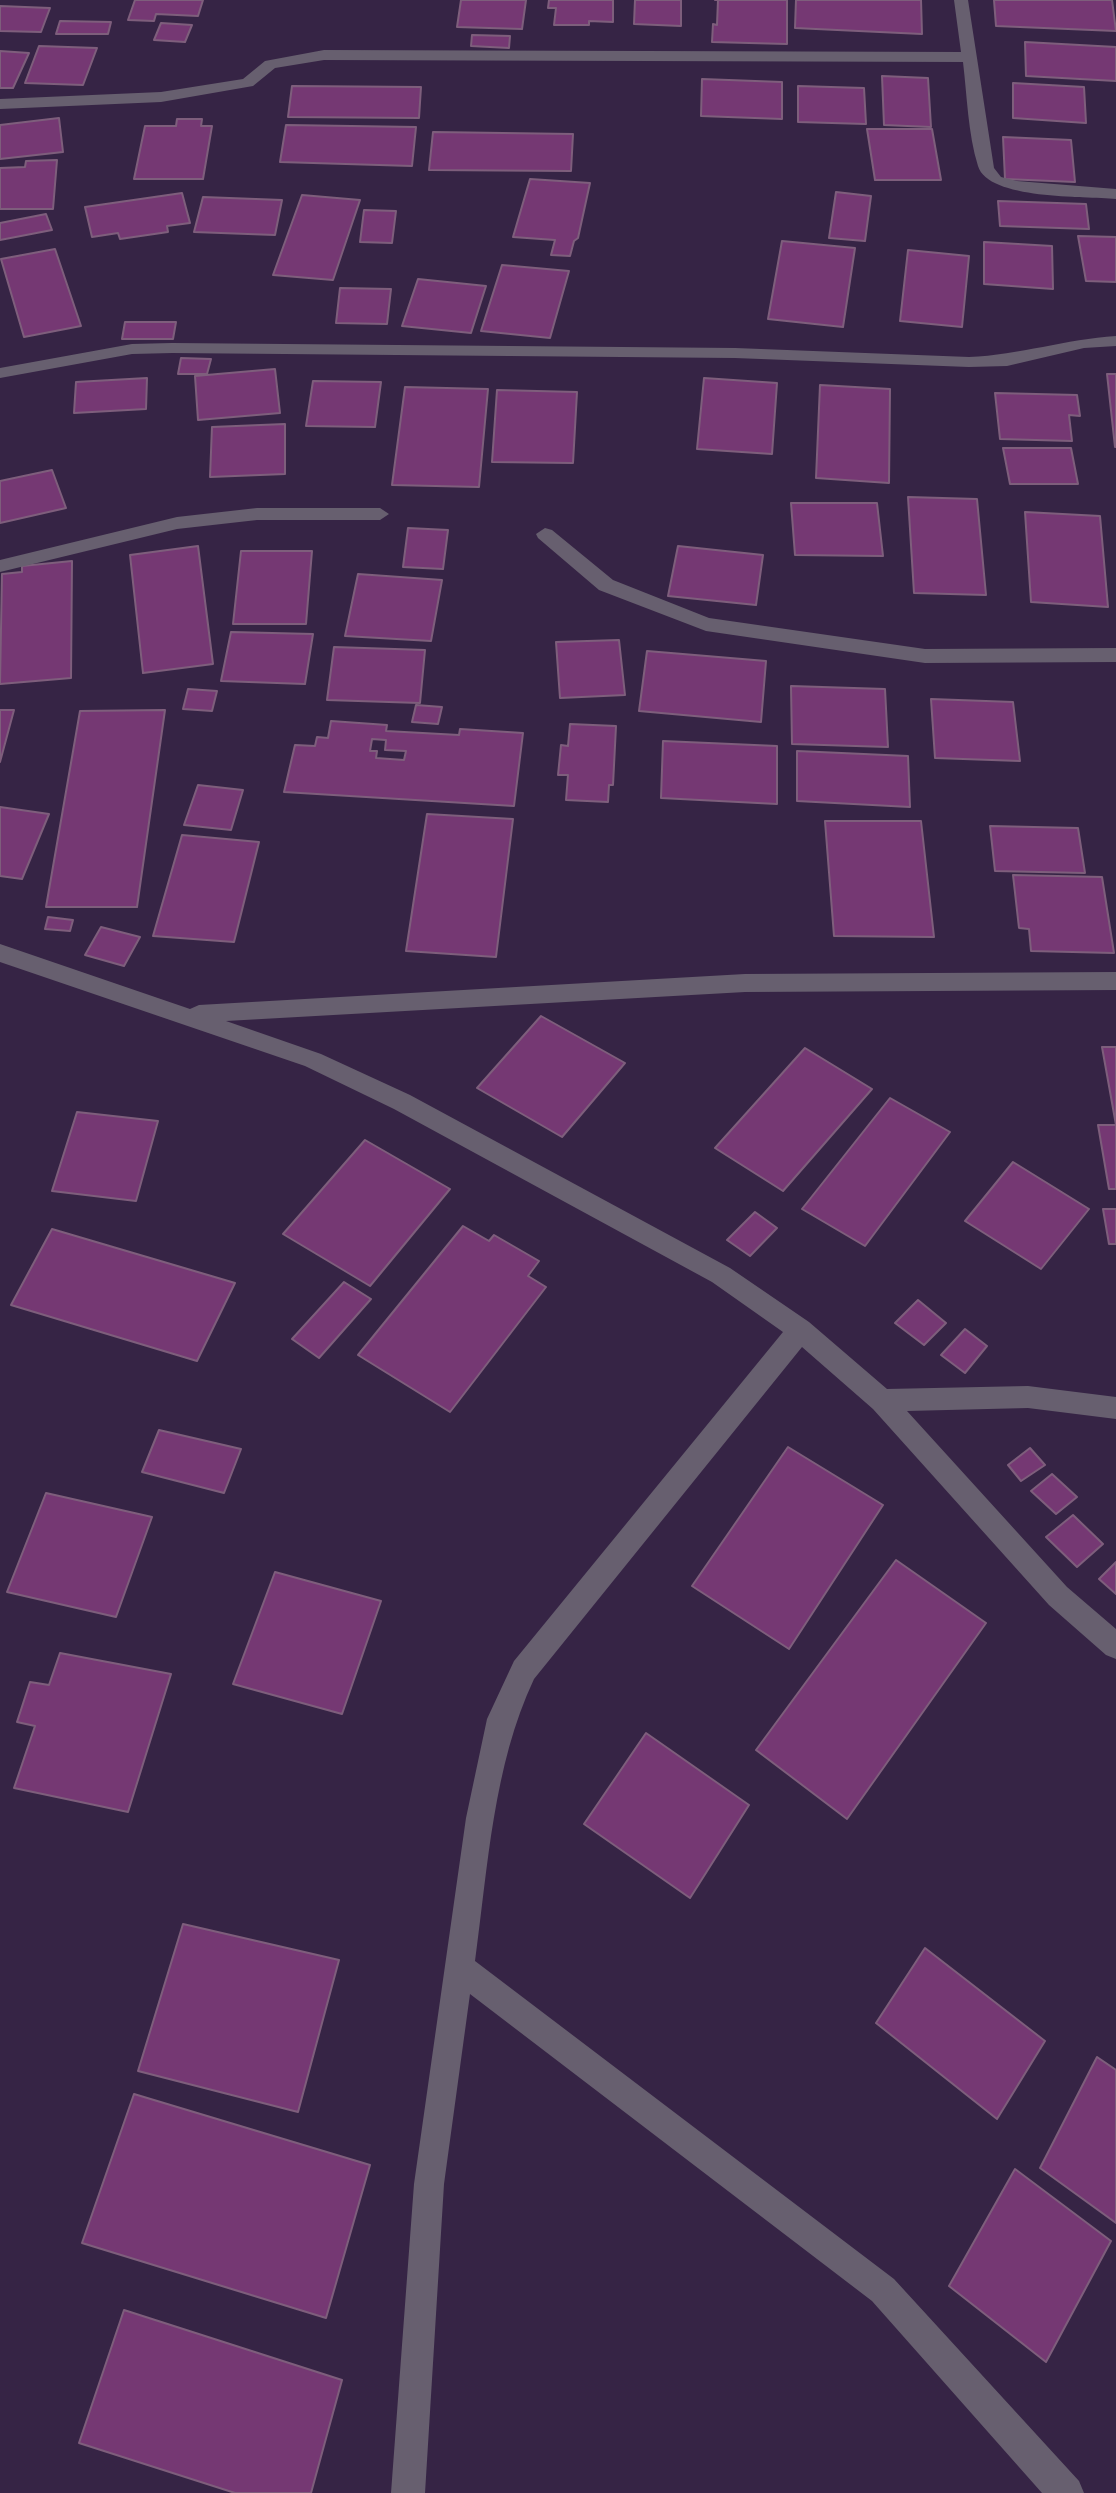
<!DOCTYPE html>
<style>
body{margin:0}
canvas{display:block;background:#362445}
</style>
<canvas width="1116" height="2493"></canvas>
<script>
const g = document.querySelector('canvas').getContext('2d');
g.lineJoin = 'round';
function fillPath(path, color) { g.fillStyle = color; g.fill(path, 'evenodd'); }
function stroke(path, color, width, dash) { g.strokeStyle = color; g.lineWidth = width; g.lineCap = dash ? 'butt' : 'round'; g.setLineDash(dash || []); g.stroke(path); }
const building = new Path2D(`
 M135,0h68l-5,16 -42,-2 -2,7 -26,-1z
 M461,0h65l-4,29 -65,-2z
 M549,0h64v22l-24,-1v4h-35l2,-17h-8z
 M635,0h46v26l-47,-2z
 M715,0h72v44l-75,-2 1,-18 4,1 1,-25z
 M796,0h125l1,34 -127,-6z
 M994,0h118l4,31 -120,-5z
 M0,6l50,2 -9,24 -41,-1z
 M60,21l51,1 -3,12h-52z
 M161,23l31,2 -7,17 -31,-2z
 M472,35l38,1 -1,12 -38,-2z
 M1025,42l91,5v34l-90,-5z
 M39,46l58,2 -14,37 -58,-2z
 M0,51l29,2 -16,35h-13z
 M882,76l46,2 3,49 -47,-2z
 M702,79l80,3v37l-81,-3z
 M1013,83l71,4 2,36 -73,-5z
 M292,86l129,1 -2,31 -131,-1z
 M798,86l66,2 2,36 -68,-2z
 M59,118l4,34 -63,7v-34z
 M177,119h25l-1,7h11l-9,53h-69l11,-53h31z
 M286,125l130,2 -4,39 -132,-4z
 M867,129h65l9,51h-66z
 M433,132l140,2 -2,37 -142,-1z
 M1003,137l68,3 4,42 -70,-3z
 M57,160l-4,49h-53v-41l25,-1 1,-6z
 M530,179l60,4 -12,55 -4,3 -4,15 -19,-1 4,-15 -42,-3z
 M836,192l35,4 -6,45 -36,-3z
 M182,193l8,30 -23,3 1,6 -48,7 -2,-6 -26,4 -7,-30z
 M302,195l58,5 -27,80 -60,-5z
 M203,197l79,3 -7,35 -81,-3z
 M998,201l88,3 3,25 -89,-3z
 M364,210l32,1 -4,32 -32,-1z
 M46,214l6,16 -52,10v-17z
 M1078,236l38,1v45l-30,-1z
 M782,241l73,7 -12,79 -75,-8z
 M984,242l68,4 1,43 -69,-5z
 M55,249l26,77 -57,11 -23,-78z
 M908,250l61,6 -7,71 -62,-6z
 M502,265l67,6 -19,67 -69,-7z
 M418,279l68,7 -15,47 -69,-7z
 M340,288l51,1 -4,35 -51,-1z
 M125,322h51l-3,17h-51z
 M181,358l30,1 -4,15h-29z
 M275,369l5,44 -82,7 -3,-44z
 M1107,374h9v73h-1z
 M147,378l-1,31 -72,4 2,-31z
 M704,378l73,5 -5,71 -75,-5z
 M313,381l68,1 -6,45 -69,-1z
 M820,385l70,4 -1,94 -73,-5z
 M405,387l83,2 -9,98 -87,-2z
 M497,390l80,2 -4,71 -81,-1z
 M995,393l82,2 3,21 -11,-1 3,26 -72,-2z
 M285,424v50l-75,3 2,-50z
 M1003,448h68l7,36h-68z
 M52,470l14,38 -66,15v-42z
 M908,497l69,2 9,96 -72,-2z
 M791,503h86l6,53 -88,-1z
 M1025,512l75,4 8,91 -77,-5z
 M408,528l40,2 -5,39 -40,-2z
 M198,546l15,118 -70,9 -13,-118z
 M678,546l85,9 -7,50 -88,-9z
 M241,551h71l-6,73h-73z
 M72,561l-1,117 -71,6 2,-110 20,-2v-6z
 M358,574l84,6 -11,61 -86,-5z
 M231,632l82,2 -8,50 -84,-3z
 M619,640l6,55 -65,3 -4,-56z
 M334,647l91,3 -5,53 -93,-3z
 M647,651l119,10 -5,61 -122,-11z
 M791,686l94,3 3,58 -96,-3z
 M188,689l29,2 -5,20 -29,-2z
 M931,699l82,3 7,59 -85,-3z
 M416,705l26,2 -4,17 -26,-2z
 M0,710h14l-14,52z
 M165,710l-28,197h-91l34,-196z
 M331,721l56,4 -1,6 73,4 1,-6 63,4 -9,73 -230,-14 11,-47 20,1 2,-9 11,1zM372,739l14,1 -1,10 21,1 -2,9 -28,-2 1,-7h-7z
 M570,724l46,2 -3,59h-4l-1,17 -42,-2 2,-25h-10l3,-30 7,1z
 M663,741l114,5v58l-116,-6z
 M797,751l111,5 2,51 -113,-6z
 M198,785l45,5 -12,40 -47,-5z
 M0,807l49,7 -27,65 -22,-3z
 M427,814l86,5 -17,138 -90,-6z
 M825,821h96l13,116 -100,-1z
 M990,826l88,2 7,45 -90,-2z
 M182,835l77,7 -25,100 -81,-6z
 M1013,875l89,2 12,76 -83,-2 -2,-22 -10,-1z
 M48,917l25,3 -3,11 -25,-2z
 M101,927l39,10 -16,29 -39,-11z
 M541,1016l84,47 -63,74 -85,-49z
 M1102,1047h14v142h-7l-11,-64h18z
 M805,1048l67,41 -89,102 -68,-43z
 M890,1098l60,34 -85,114 -63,-37z
 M77,1112l81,9 -22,80 -84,-10z
 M365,1140l85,49 -80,97 -87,-52z
 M1013,1162l76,47 -48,60 -76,-48z
 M1103,1209h13v35h-7z
 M755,1212l22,16 -27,28 -23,-16z
 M463,1226l26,15 5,-6 45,26 -11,15 18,11 -96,125 -92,-57z
 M52,1229l183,54 -38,78 -186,-56z
 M344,1282l27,17 -52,59 -27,-19z
 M918,1300l28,23 -22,22 -29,-22z
 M965,1329l22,17 -22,27 -24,-18z
 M159,1430l82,19 -17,44 -82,-21z
 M788,1447l95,58 -94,144 -97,-63z
 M1030,1448l15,17 -24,16 -13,-16z
 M1052,1474l25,23 -21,17 -25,-23z
 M46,1493l106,24 -36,100 -109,-25z
 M1073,1515l30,29 -26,23 -31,-30z
 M896,1560l90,63 -139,196 -91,-69z
 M1116,1562v32l-17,-15z
 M275,1572l106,29 -39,113 -109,-30z
 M60,1653l111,21 -43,138 -114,-24 21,-62 -18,-4 13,-40 19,3z
 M646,1733l103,72 -59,93 -106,-74z
 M183,1924l156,36 -41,152 -160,-41z
 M925,1948l120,93 -48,78 -121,-96z
 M1097,2057l19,13v153l-76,-55z
 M134,2094l236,71 -44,153 -244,-75z
 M1015,2169l96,72 -65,121 -97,-76z
 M124,2310l218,70 -31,113h-76l-156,-50z`);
const minor = new Path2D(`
 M954,0h14l26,168 7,9 16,4 99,8v10c-31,-3 -128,1 -138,-33 -10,-32 -11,-71 -15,-104l-639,-2 -49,8 -22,18 -92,16 -161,7v-10l161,-7 82,-13 22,-18 59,-11 637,2z
 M1116,336v10l-32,2 -77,18 -38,1 -234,-9 -563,-5 -40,1 -132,24v-10l132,-24 40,-1 563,5 234,9c51,-2 97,-18 147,-21z
 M257,508h123l9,6 -9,6h-123l-80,9 -177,43v-12l177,-43z
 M545,528l7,2 61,50 96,38 216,31 191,-1v14l-191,1 -219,-32 -107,-41 -61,-52 -2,-4z
 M0,944l190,65 9,-4 546,-31 371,-2v18l-371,2 -519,29 95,33 89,41 320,173 79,54 78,67 141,-3 88,11v22l-88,-11 -121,3 160,176 49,42v30l-10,-4 -57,-50 -176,-196 -71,-62 -268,332c-41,87 -46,188 -59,282l419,318 185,202 5,12h-42l-170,-192 -402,-307 -26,190 -19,309h-34l23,-309 52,-366 21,-99 27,-58 269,-329 -71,-50 -318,-173 -89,-43 -305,-104z`);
fillPath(building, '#753873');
stroke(building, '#7e5e7c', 2);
fillPath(minor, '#675f6f');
</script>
